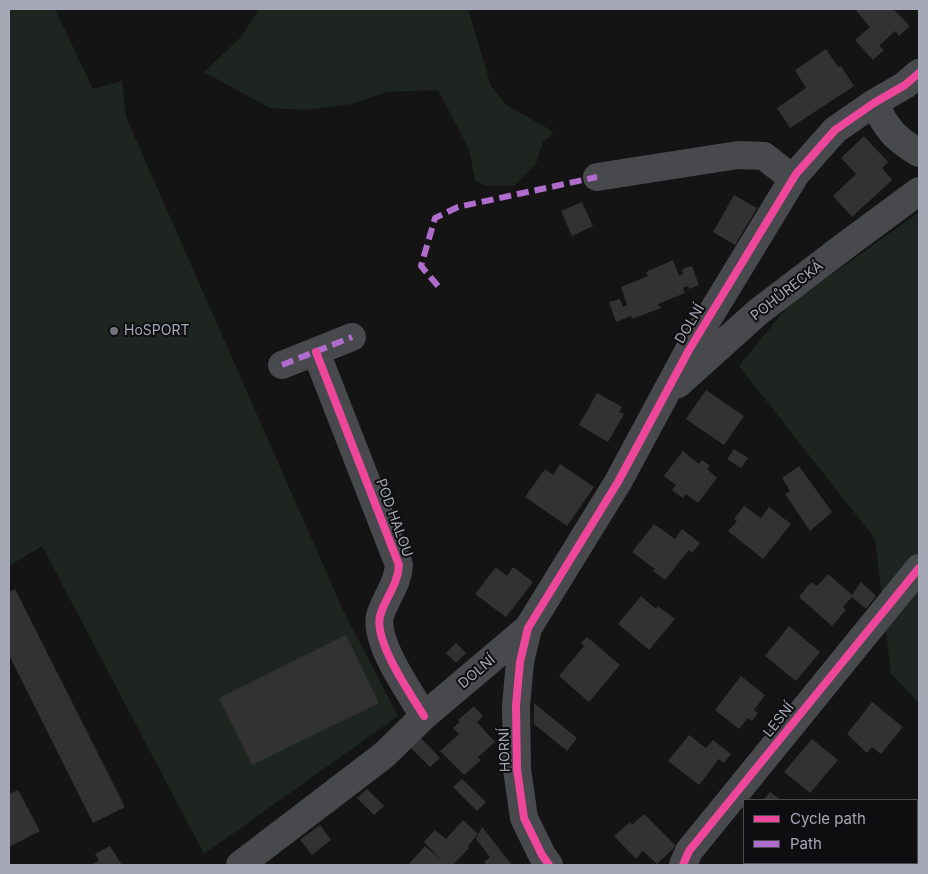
<!DOCTYPE html>
<meta charset="utf-8">
<style>
body{margin:0}
#map{position:relative;width:928px;height:874px;overflow:hidden;background:#141414;font-family:Inter,sans-serif}
canvas{display:block}
.frame{position:absolute;inset:0;border:10px solid #a5a8b5;pointer-events:none}
.legend{position:absolute;left:743px;top:799px;width:175px;height:65px;box-sizing:border-box;background:#0e0e10;border:1px solid #4a4c52;margin:0;padding:6px 9px;list-style:none;font-size:15px;color:#a5a8b5}
.legend li{display:flex;align-items:center;gap:10px;height:25px}
.legend b{width:25px;border:1px solid #4a4c52}
</style>
<div id="map">
<canvas width="928" height="874"></canvas>
<div class="frame"></div>
<ul class="legend">
<li><b style="height:6px;background:#ed469a"></b>Cycle path</li>
<li><b style="height:6px;background:#b06ccc"></b>Path</li>
</ul>
</div>
<script>
const g = document.querySelector('canvas').getContext('2d');
g.lineJoin = 'round';
function fillPath(path, color) { g.fillStyle = color; g.fill(path, 'evenodd'); }
function stroke(path, color, width, dash) { g.strokeStyle = color; g.lineWidth = width; g.lineCap = dash ? 'butt' : 'round'; g.setLineDash(dash || []); g.stroke(path); }
function write(font, color, halo, rows, align = 'center') {
  g.font = font + ' Inter,sans-serif'; g.lineWidth = 4; g.setLineDash([]); g.textBaseline = 'middle'; g.strokeStyle = halo; g.fillStyle = color; for (const [text, x, y, turn = 0] of rows) {
    g.save(); g.translate(x, y); g.rotate((+turn || 0) * Math.PI / 180); g.textAlign = isNaN(turn) ? turn : align; if (halo) g.strokeText(text, 0, 0); g.fillText(text, 0, 0); g.restore();
  }
}
const green = new Path2D(`
 M9,9h46l38,80 29,-8 4,36 217,493 55,106 -194,138 -162,-308 -33,20z
 M259,9h209l23,77 15,19 48,27 -11,10 -7,22 -22,22h-29l-10,-6 -6,-31 -31,-59 -51,2 -35,12 -47,6 -35,-2 -66,-36 37,-35z
 M919,212v491l-28,-29 -16,-135 -136,-173 49,-60z`);
const building = new Path2D(`
 M855,9h38l17,17 -11,10 -4,-5 -16,15 5,4 -11,10 -18,-20 15,-13z
 M826,49l12,18 3,-1 13,20 -64,42 -13,-20 29,-20 -11,-18z
 M864,136l24,26 -6,6 10,12 -40,37 -19,-21 23,-22 -15,-16z
 M734,195l23,13 -22,37 -22,-13z
 M582,202l11,24 -21,10 -11,-25z
 M673,260l6,16 4,-2 -1,-5 10,-3 7,19 -10,4 -1,-3 -5,2 2,5 -27,11 3,4 -29,11 -1,-3 -15,6 -7,-20 11,-3 3,8 4,-2 -6,-18 27,-11 -2,-4z
 M706,390l38,26 -20,29 -38,-26z
 M597,393l25,14 -3,5 5,2 -16,28 -29,-17z
 M734,449l14,9 -7,10 -14,-9z
 M683,451l16,13 3,-4 8,6 -3,3 10,9 -19,25 -12,-9 -3,4 -11,-8 4,-5 -12,-9z
 M560,464l34,23 -27,39 -42,-29 20,-28 8,6z
 M799,466l33,46 -22,19 -25,-37 5,-3 -8,-13z
 M744,506l17,12 8,-11 22,17 -28,35 -35,-28 9,-10 -3,-2z
 M654,524l21,15 7,-10 18,14 -8,10 -3,-3 -24,30 -12,-9 2,-2 -23,-17z
 M496,567l11,9 6,-9 20,15 -27,35 -31,-23z
 M828,574l24,21 9,-13 15,14 -10,13 -14,-12 -9,10 3,3 -14,16 -33,-29 12,-15 6,4z
 M15,589l110,218 -32,16 -84,-168v-63z
 M641,596l15,13 2,-3 17,13 -26,31 -31,-26z
 M789,626l31,26 -24,29 -31,-25z
 M346,635l33,68 -127,62 -33,-67z
 M587,637l33,28 -31,37 -30,-26 25,-30 -3,-3z
 M456,643l10,10 -10,10 -10,-10z
 M741,676l24,19 -11,15 4,3 -6,8 -4,-3 -9,11 -24,-19z
 M872,702l31,25 -22,27 -9,-7 -5,6 -20,-19z
 M534,703l43,35 -10,13 -33,-27z
 M474,706l9,10 -6,6 18,20 -17,15 3,3 -17,15 -24,-24 19,-17 -6,-6 7,-6 -2,-2z
 M689,735l17,13 7,-8 18,14 -7,9 -5,-4 -20,26 -31,-24z
 M420,737l20,21 -10,9 -20,-20z
 M812,739l26,21 -28,33 -26,-21z
 M462,779l24,23 -9,9 -24,-24z
 M367,789l17,17 -10,9 -17,-17z
 M18,790l22,41 -31,16v-53z
 M770,792l11,8h-18z
 M644,814l32,32 -19,18 -14,-13 -7,8 -22,-23 16,-14 2,3z
 M463,820l15,14 -10,12 1,2 -16,17h-45l17,-19 17,15 -18,-19 11,-12 11,9z
 M320,825l11,15 -19,15 -12,-15z
 M482,827l30,38h-26l-2,-3 6,-5 -14,-18z
 M110,846l12,19h-31l8,-4 -4,-7z
 M917,855l2,4v6h-38l-1,-2h37z`);
const minor = new Path2D(`
 M874,103c13,26 20,35 45,50
 M597,177l141,-22 26,1 29,23
 M316,352l83,213c-1,20 -14,33 -19,51 -6,26 30,77 44,100
 M282,365l70,-28
 M678,384l80,-72 88,-67 73,-54
 M528,628l-8,34 -4,44 1,63 7,49 18,37 7,10
 M240,865l144,-110 40,-39 104,-88 90,-146 71,-132 107,-176 39,-44 39,-27 31,-18 14,-12
 M683,865l6,-14 230,-283`);
const quiet = new Path2D(`
 M438,286l-17,-20 14,-48 23,-11 139,-30
 M282,365l70,-28`);
const cycleway = new Path2D(`
 M316,352l83,213c-1,20 -14,33 -19,51 -6,26 30,77 44,100
 M549,865l-7,-10 -18,-37 -7,-49 -1,-63 4,-44 8,-34 90,-146 71,-132 107,-176 39,-44 39,-27 31,-18 14,-12
 M683,865l6,-14 230,-283`);
const markers = [
 [114,331,5,"#72747d"]
];
const streetNames = [
 ["POHŮRECKÁ",787,291,-38],
 ["DOLNÍ",690,324,-59],
 ["POD HALOU",394,518,70],
 ["DOLNÍ",477,672,-40],
 ["LESNÍ",779,720,-51],
 ["HORNÍ",505,750,-92]
];
const poiNames = [
 ["HoSPORT",124,331]
];
fillPath(green, '#1e241f');
fillPath(building, '#323233');
stroke(minor, '#48494d', 28);
stroke(quiet, '#b06ccc', 6, [12, 6]);
stroke(cycleway, '#ed469a', 8);
for (const [x, y, r, color] of markers) { const dot = new Path2D(); dot.arc(x, y, r, 0, 2 * Math.PI); g.fillStyle = color; g.fill(dot); stroke(dot, '#0e0e10', 2); }
write('14px', '#a5a8b5', '#0e0e10', streetNames);
write('14px', '#a5a8b5', '#0e0e10', poiNames, 'left');
</script>
